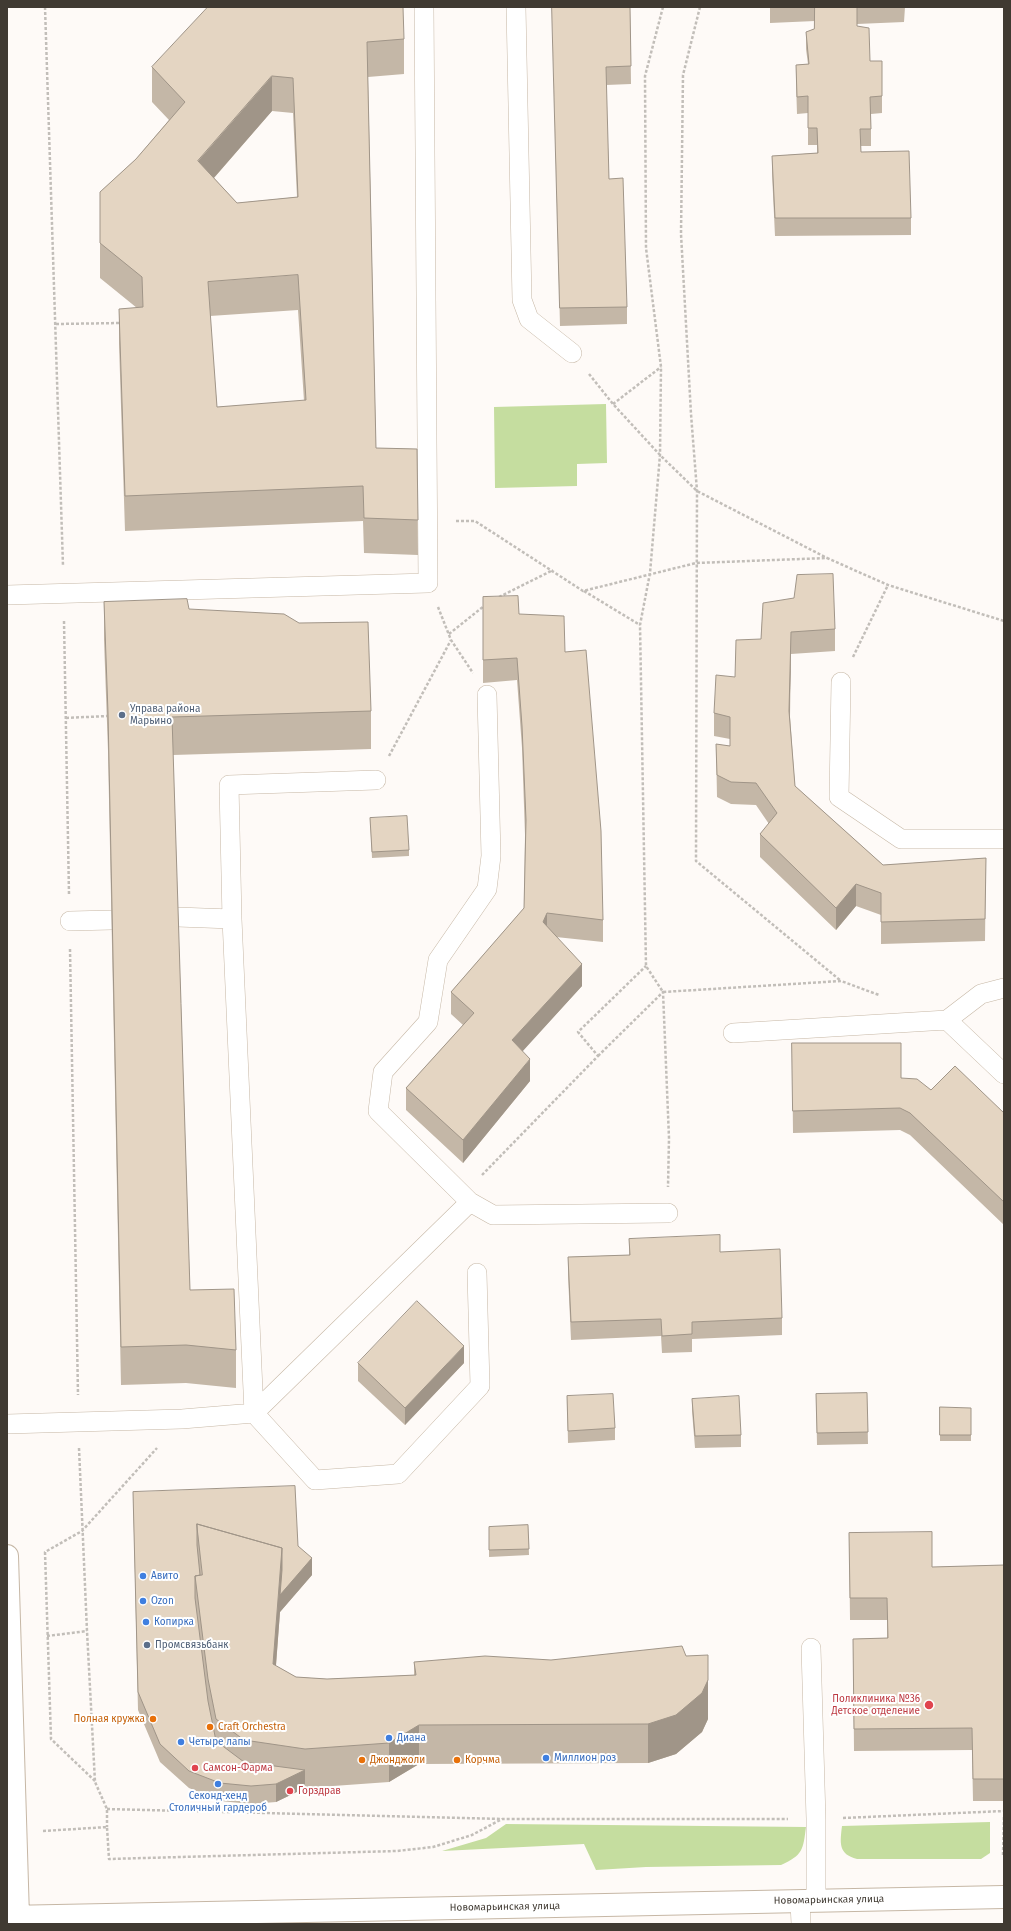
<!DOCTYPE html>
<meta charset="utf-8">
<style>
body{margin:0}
#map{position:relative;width:1011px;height:1931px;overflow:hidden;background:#fefaf7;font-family:"Fira Sans",sans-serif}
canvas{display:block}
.frame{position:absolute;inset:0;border:8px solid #403a32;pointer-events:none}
</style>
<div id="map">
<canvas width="1011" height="1931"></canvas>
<div class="frame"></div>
</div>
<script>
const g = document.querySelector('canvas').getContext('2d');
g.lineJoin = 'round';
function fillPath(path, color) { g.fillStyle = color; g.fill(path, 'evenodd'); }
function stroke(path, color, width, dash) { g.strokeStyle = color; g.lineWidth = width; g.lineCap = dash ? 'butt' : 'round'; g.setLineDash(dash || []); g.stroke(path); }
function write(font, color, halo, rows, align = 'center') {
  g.font = font + ' "Fira Sans",sans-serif'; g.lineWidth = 4; g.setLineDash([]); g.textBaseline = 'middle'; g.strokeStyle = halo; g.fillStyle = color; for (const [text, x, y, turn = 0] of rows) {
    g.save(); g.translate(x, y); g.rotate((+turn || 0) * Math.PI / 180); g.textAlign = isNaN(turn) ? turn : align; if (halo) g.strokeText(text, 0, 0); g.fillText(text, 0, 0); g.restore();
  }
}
const green = new Path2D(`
 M606,404l1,59 -30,1v22l-82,2 -1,-81z
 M990,1822v31l-9,6h-124c-19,-5 -17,-16 -15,-33z
 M506,1824l300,3c-3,23 -3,28 -25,38l-135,2 -50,3 -12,-26 -142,7 44,-13z`);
const path = new Path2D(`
 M45,7l18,559
 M663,7l-18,69 1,172 15,119 -1,88 -10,118 -10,52 6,341 17,26 178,-11 38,14
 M700,7l-17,68 -2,159 10,180 6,77 -1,370 145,120
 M56,324l65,-1
 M589,374l24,30 47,51 37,36 130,67
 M613,404l48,-37
 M456,521h19l108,70 113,-28 131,-5 61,27 116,36
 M584,591l56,34
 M499,597l54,-27
 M438,607l13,33 22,33
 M64,621l5,273
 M449,634l35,-28
 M853,657l35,-72
 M66,718l41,-2
 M389,756l62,-116
 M70,949l8,446
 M598,1056l65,-64 6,146 -1,49
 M482,1175l116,-119 -20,-24 68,-66
 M79,1448l8,183 8,151 12,27v18
 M47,1636l40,-5
 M95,1781l-44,-42 -6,-187 37,-21 75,-83
 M107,1809l395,10
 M843,1818l161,-7
 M43,1831l64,-4 2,32 288,-8 36,-4 39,-12 30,-16h286
 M1003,1855l1,-40`);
const lane = new Path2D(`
 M516,7l6,293 7,19 43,34
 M7,595l421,-12 -4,-576
 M841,682l-2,115 62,42h103
 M376,780l-147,5 3,134 22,494 216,-211 23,13 175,-2
 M177,917l55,2
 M70,921l42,-1
 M947,1020l34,-26 23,-6
 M733,1033l214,-13 57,54
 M470,1202l-92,-91 5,-39 45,-50 10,-62 49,-71 4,-33 -4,-161
 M7,1424l175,-5 72,-6 61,67 83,-6 82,-88 -3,-113
 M811,1648l5,171v81
 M800,1901l1,23`);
const secondary = new Path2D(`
 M7,1556l11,361
 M7,1917l997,-20`);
const wall = new Path2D(`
 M208,7l196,32v35l-36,3 8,371 41,1 1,106 -54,-2 -1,-32 -238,10 -6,-187v-35l18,-1 -37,-30v-86l36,-33 33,-39 -17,-18v-35zM272,111l21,2 4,84 -60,6 -23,-25zM298,310l6,91 -87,6 -7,-91z
 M552,7h78l1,77 -25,1 3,94 18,128v17l-67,2z
 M770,7h135l-1,15 -47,2v2l13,35h12v52l-11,1v32h-10v6l50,66v17l-136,1 -3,-63v-17l45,-3v-8h-9v-32l-11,1 -1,-32v-17l12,-1 -2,-15v-17l8,-3 1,-8 -45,2z
 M483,597l36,17 46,38 38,268v22l-47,-5 26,49 -60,65 8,30 -67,82 -57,-53v-22l57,-63 -12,-11v-22l73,-84 1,-73 -3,-87 -5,-68 -34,3z
 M104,602l85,7 182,102v38l-198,6 17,535 46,60v38l-50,-5 -65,2 -13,-634 -4,-111z
 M763,603l72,26v22l-44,3 -1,63 5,69 88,79 103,-7 -1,83 -104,3v-29l-25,-9 -20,24 -76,-73v-23l9,-10 -13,-19 -25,-1 -14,-7 -1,-53 14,2v-7l-16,-3v-23l21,-36 26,-38z
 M370,818l39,32v6l-37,2z
 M792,1043l109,35 30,12 73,23v112l-94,-90 -10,-5 -107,3z
 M629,1239l91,13 62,66v17l-90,4v13l-30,1 -1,-17 -90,4 -3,-65v-18l61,-2z
 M358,1363h106l-59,62 -47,-44z
 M867,1393l1,51 -51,1 -1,-51z
 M567,1396l48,32v12l-47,3z
 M692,1399l49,36v12l-46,1 -3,-37z
 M971,1408v33h-31v-6z
 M133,1492l165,54 14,29 -32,37 -4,54 20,11 31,2 87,-4v-13l294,57 -6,13 -26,22 -28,9 -229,1 -30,18 -84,6 -29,14 -25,2 -31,-3 -31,-13 -29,-26 -22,-52z
 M528,1525l1,30 -40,2v-30z
 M849,1533l83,34 72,-2v236h-31l-1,-51 -118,1 -1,-112 34,-1v-18h-37z`);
const shadedWall = new Path2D(`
 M272,76v35l-74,85v-35z
 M791,632v22l-2,80v-23z
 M856,884v22l-20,24v-22z
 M547,913v23l-4,-14z
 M582,964v22l-70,77v-23z
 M530,1059v22l-67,82v-23z
 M464,1346v17l-59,62v-17z
 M282,1548l30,10v17l-32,37 -7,91v-39z
 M708,1655v64l-6,13 -26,22 -28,9v-39z
 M419,1725v39l-30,18v-39z
 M305,1770v18l-29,14v-18z`);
const building = new Path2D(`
 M208,7h195l1,32 -37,3 9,406 41,1 1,71 -54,-2 -1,-32 -238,10 -6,-187 24,-2 -1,-30 -42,-34v-51l36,-33 49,-57 -33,-35zM272,76l21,2 5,119 -61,6 -39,-42zM298,275l8,125 -89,7 -9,-125z
 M552,7h78l1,59 -25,1 3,112 14,-1 4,129 -67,1z
 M815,7h42v19l12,2 1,33h12v35l-12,1 1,32h-11l1,23 48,-1 2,67h-136l-3,-62 46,-3 -1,-25h-9v-32l-11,1 -1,-32 13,-1 -3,-32 8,-3z
 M833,574l2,55 -44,3 -2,79 6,75 88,79 103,-7 -1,61 -104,3v-29l-25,-9 -20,24 -76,-74 17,-21 -21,-30 -25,-1 -14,-7 -1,-31 14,2v-29l-16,-4 2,-38 19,2 1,-37 25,-1 2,-36 31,-5 3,-23z
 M518,596l1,18 45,2 1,36 21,-2 15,181 2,89 -56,-7 -4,9 39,42 -70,76 18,19 -67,81 -57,-52 68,-75 -23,-21 73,-84 2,-88 -4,-94 -5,-68 -34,2v-63z
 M187,599l2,10 95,5 15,9 69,-1 3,89 -199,6 18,573 44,-1 2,61 -50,-5 -65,2 -13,-634 -4,-111z
 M407,816l2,34 -37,2 -2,-34z
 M792,1043h109v35l16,1 14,11 24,-24 49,47v89l-94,-89 -10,-5 -107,3z
 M720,1235v17l60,-3 2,69 -90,4v12l-30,2 -1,-17 -90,3 -3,-65 62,-2 -1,-16z
 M417,1301l47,45 -59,62 -47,-45z
 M867,1393l1,39 -51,1 -1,-39z
 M613,1394l2,34 -47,3 -1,-35z
 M739,1396l2,39 -46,1 -3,-37z
 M940,1407l31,1v27h-31z
 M295,1486l3,60 14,12 -32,37 2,-25v-22l-85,-24v21l3,30 -5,1v22l13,103 8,40 28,21 61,8 -29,14 -25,2 -31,-3 -31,-12 -29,-27 -22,-52 -5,-200z
 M197,1524l85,24 -9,116 23,13 31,2 89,-4 -2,-13 71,-6 66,4 131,-14 4,10 22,-1v25l-6,13 -26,22 -28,9 -229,1 -30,18 -84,6 -61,-9 -28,-21 -8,-40 -13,-103 7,-1z
 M528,1525l1,24 -40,1v-23z
 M932,1532v35l72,-2v214h-31l-1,-51 -118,1 -1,-90 35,-1 -1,-40h-37l-1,-65z`);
const markers = [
 [122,715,4,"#5c6f8a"],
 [143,1576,4,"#3f7fe0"],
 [143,1601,4,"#3f7fe0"],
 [146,1622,4,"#3f7fe0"],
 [147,1645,4,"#5c6f8a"],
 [929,1705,5,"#e0444e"],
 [153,1719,4,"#e8710a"],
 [210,1727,4,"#e8710a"],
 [389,1738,4,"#3f7fe0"],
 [181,1742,4,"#3f7fe0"],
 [546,1758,4,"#3f7fe0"],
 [362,1760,4,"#e8710a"],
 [457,1760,4,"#e8710a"],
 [195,1768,4,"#e0444e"],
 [218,1784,4,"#3f7fe0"],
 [290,1791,4,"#e0444e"]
];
const serviceNames = [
 ["Управа района",130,709],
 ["Марьино",130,721],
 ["Промсвязьбанк",155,1645]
];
const shopNames = [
 ["Авито",151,1576],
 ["Ozon",151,1601],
 ["Копирка",154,1622],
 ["Диана",397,1738],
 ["Четыре лапы",189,1742],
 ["Миллион роз",554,1758],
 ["Секонд-хенд",218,1796,"center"],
 ["Столичный гардероб",218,1808,"center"]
];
const healthNames = [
 ["Поликлиника №36",920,1699,"right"],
 ["Детское отделение",920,1711,"right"],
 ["Самсон-Фарма",203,1768],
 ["Горздрав",298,1791]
];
const foodNames = [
 ["Полная кружка",145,1719,"right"],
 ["Craft Orchestra",218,1727],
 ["Джонджоли",370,1760],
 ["Корчма",465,1760]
];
const streetNames = [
 ["Новомарьинская улица",829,1900,-1],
 ["Новомарьинская улица",505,1907,-1]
];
fillPath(green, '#c5dd9f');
stroke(lane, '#c6b7a5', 20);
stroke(secondary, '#c6b7a5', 24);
stroke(path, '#c2beb9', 2.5, [3, 2]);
stroke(lane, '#fff', 19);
stroke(secondary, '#fff', 22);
fillPath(wall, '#c4b7a7');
fillPath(shadedWall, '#a09588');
fillPath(building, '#e4d5c2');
stroke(building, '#a09588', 1);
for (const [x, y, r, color] of markers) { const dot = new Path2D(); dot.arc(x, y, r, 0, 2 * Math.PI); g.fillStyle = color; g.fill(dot); stroke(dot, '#fff', 1.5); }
write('10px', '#4e5e75', '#fff', serviceNames, 'left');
write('10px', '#366cbe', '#fff', shopNames, 'left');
write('10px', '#be3a42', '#fff', healthNames, 'left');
write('10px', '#c56008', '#fff', foodNames, 'left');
write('10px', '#403a32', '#fff', streetNames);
</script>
